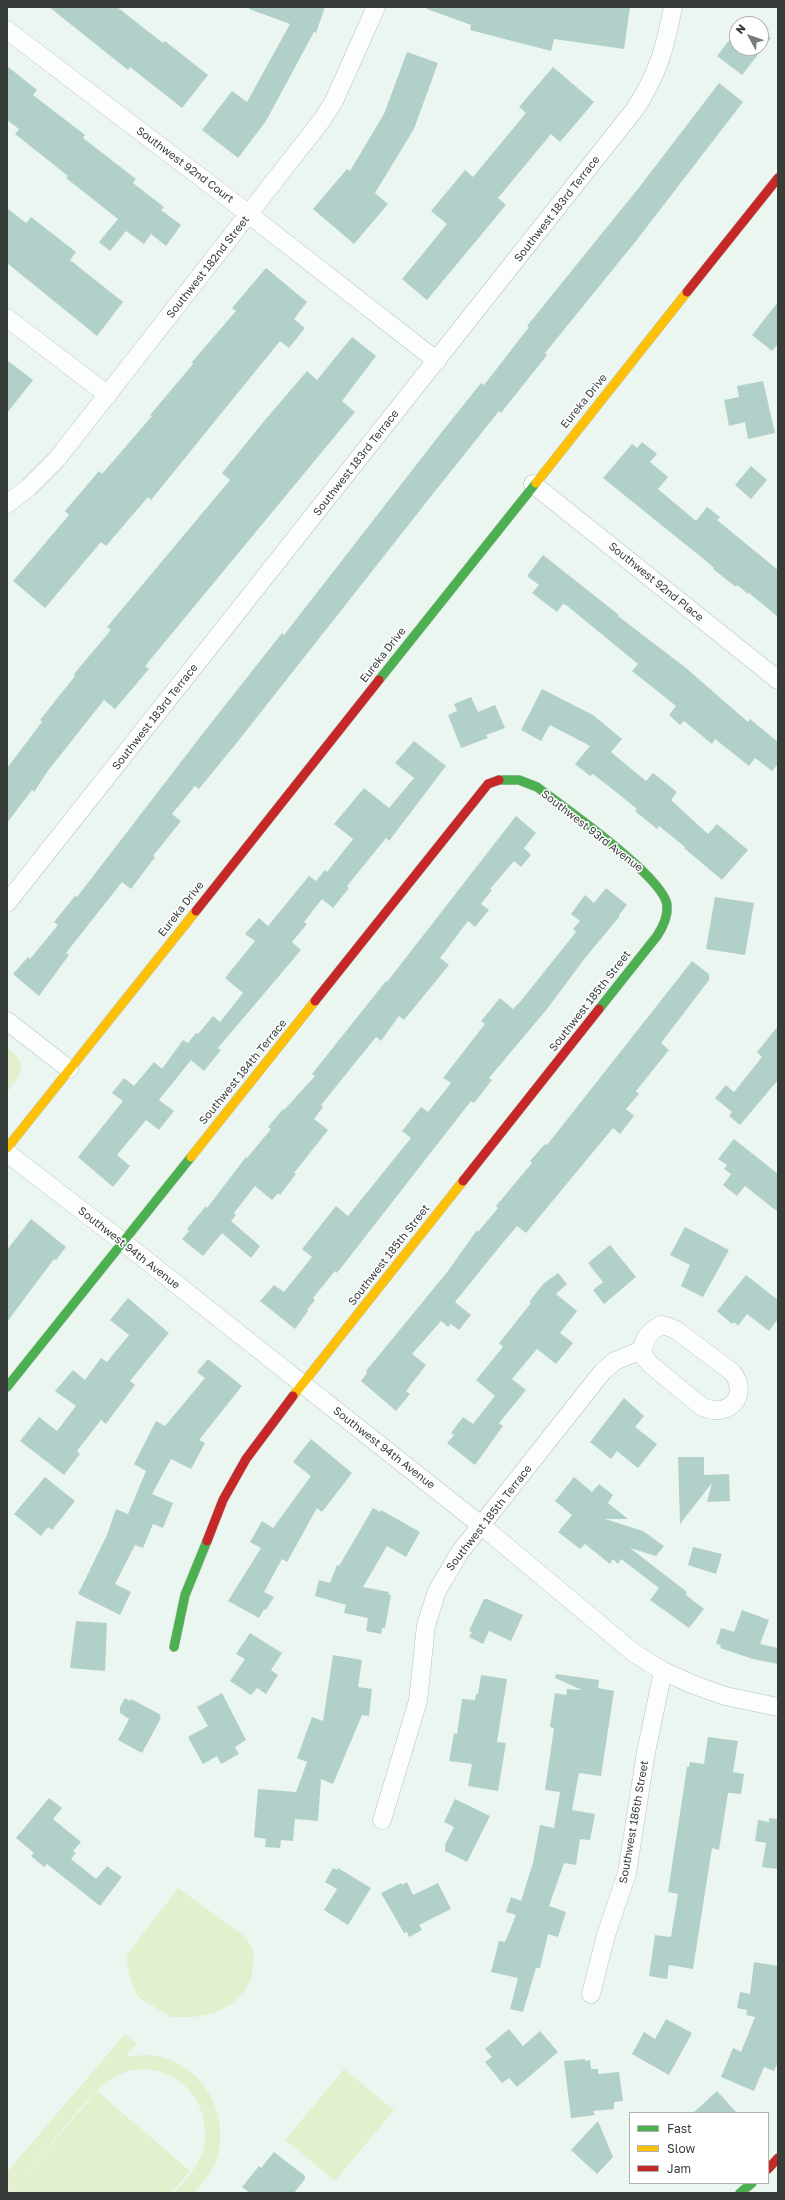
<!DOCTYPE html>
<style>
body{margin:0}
#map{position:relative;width:785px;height:2200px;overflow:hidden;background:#ebf6f0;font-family:"Golos Text",sans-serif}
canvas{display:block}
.frame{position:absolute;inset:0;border:8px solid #373e3a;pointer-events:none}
.legend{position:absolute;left:629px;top:2112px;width:140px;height:72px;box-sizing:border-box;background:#fff;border:1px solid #afb2b0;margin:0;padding:5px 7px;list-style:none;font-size:12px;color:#373e3a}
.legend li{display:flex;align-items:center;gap:8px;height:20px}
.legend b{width:20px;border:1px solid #afb2b0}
.north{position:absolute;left:729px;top:16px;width:40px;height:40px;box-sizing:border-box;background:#fff;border:1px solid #afb2b0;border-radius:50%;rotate:310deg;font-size:11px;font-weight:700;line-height:16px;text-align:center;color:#373e3a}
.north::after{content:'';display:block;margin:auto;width:14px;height:18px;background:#767e7a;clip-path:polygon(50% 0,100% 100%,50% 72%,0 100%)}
</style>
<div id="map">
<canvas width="785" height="2200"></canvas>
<div class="frame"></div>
<ul class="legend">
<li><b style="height:5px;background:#4caf50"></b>Fast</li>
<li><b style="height:5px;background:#ffc107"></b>Slow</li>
<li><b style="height:5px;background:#c62828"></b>Jam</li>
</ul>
<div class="north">N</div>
</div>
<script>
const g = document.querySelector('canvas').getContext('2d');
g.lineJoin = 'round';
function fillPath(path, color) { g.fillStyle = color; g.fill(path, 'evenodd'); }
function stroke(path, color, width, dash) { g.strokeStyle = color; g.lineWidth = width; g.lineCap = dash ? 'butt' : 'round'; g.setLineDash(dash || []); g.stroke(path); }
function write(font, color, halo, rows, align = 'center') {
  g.font = font + ' "Golos Text",sans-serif'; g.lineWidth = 3; g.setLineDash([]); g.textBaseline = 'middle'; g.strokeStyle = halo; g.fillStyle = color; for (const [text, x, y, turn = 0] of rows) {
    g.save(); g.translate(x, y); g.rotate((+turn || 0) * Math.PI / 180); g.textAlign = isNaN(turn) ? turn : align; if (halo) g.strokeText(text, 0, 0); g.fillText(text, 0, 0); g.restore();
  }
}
const green = new Path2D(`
 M7,1047c22,17 16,27 0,45z
 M178,1888l69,50 7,15 -2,24 -8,15 -14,13 -16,8 -20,4h-23l-33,-20 -8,-19 -4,-22z
 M125,2034l12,10 -11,12c12,0 24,-2 36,1 42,12 67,56 56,98 -4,15 -14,27 -24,38h-20c16,-18 34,-37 31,-63 -1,-21 -12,-41 -31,-52 -47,-26 -76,10 -104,42 -13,16 -27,32 -41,49 -6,7 -14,19 -22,24v-21z
 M344,2069l50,41 -59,71 -50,-41z
 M97,2091l93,80 -19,22h-162z`);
const building = new Path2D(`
 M49,7h68l46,36 2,-2 43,34 -26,33 -52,-41 -2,3z
 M249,7h76l-9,26 -2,-1 -48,89 -28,37 -36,-28 30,-39 15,11 43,-78 -41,-15z
 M427,7h203l-6,42 -70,-10 -3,12 -81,-21 1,-5 -44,-16z
 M746,18l7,6h-11z
 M737,30v18h24v-18l10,8 -29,37 -25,-19z
 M407,52l31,11 -24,66 -39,64 13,11 -34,40 -41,-35 34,-40 3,2 34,-57z
 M7,66l30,24 -4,5 52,40 -2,3 53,41 -3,4 31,24 -3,3 20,15 -15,21 -15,-12 -7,10 -18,-13 -16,20 -11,-9 19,-23 -52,-41 2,-2 -53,-42 4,-5 -12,-9z
 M553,67l41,35 -34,40 -9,-8 -53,64 8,7 -79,95 -25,-21 45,-55 -16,-13 34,-41 8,7 53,-64 -7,-6z
 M719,83l24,19 -107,139 -91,112 2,2 -46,58 -2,-2 -63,79 -197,250 -40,49 -4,-3 -23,28 9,7 -28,35 2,1 -24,32 -9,-7 -56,71 3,2 -30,41 -26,-22 15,-17 2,2 28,-34 -4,-3 21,-26 2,1 127,-165 78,-99 2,2 157,-202 40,-50 3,2 45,-58 -2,-1 114,-141z
 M7,208l19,15 5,-6 45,35 -6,8 53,42 -26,34 -90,-73z
 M266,268l41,34 -13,17 11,9 -16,20 -9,-7 -129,159 -3,-3 -42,49 -5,-4 -56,66 -32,-27 56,-66 -4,-4 34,-40 3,3 50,-58 -2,-1 43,-51 -1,-2 44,-51 -4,-3z
 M778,302v42l-6,7 -20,-16z
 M352,337l24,19 -34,45 13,11 -210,254 4,3 -34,40 -11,-9 -57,72 -13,20 -2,-2 -25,33v-55l35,-46 -2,-2 35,-44 -1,-2 37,-44 -4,-3 123,-147 -8,-7 43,-53 42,-49 10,9z
 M7,360l26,20 -26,33z
 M763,381l12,52 -27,6 -3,-17 -16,4 -5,-26 15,-3 -2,-11z
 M642,442l15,12 -7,8 18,15 -10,12 38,32 11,-14 13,10 -3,3 61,50v47l-29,-24 -1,1 -11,-9 -1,2 -23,-18 1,-1 -8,-7 -103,-83 29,-34 5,4z
 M751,466l16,14 -16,19 -16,-14z
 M543,555l76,60 -1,1 68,52 62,54 2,-3 28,23v22l-6,7 -17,-13 -6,8 -34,-27 -3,5 -28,-23 -4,4 -11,-10 7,-9 -44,-35 6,-7 -72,-59 -3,-1 -6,8 -25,-19 7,-8 -12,-9z
 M542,689l51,26 29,24 -11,13 35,29 7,-8 24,19 -6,8 37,34 9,-10 31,26 -26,30 -38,-32 1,-1 -26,-21 -2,3 -22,-18 2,-2 -21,-17 -23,-18 -3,2 -15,-12 15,-18 -40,-21 -9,16 -20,-11z
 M471,697l7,15 17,-7 10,23 -19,7 2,3 -27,10 -13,-33 9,-4 -3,-7z
 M414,741l32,25 -57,75 -3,-3 -39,48 2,2 -16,20 -11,-9 -18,23 3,2 -15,18 9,8 -83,98 3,2 -17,21 -13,-11 -32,40 15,11 -15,19 -13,-10 -29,35 13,11 -17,21 -35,-30 45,-56 -11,-8 12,-15 10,8 20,-24 8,7 21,-29 5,3 8,-10 2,1 15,-18 7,6 23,-29 -18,-15 30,-37 -10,-7 14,-16 9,8 41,-50 7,5 9,-11 2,2 26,-33 -19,-15 30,-36 25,20 25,-30 -19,-15z
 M516,816l20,17 -12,15 7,7 -10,12 -7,-6 -24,28 2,1 -11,14 8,6 -14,17 -7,-6 -28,37 9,7 -45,55 -5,-4 -18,25 -5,-4 -55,68 2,2 -9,12 14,11 -34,43 2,1 -16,21 -2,-2 -6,7 -17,-14 -21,27 2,2 -5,6 29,25 -9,12 -29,-25 -19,23 -21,-17 7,-8 -2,-2 19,-23 1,2 39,-51 1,1 24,-29 -3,-2 15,-18 1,1 31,-34 -3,-2 74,-93 1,1z
 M606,888l21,17 -8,10 1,1 -35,42 -38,51 -58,69 3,2 -18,23 -3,-2 -134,172 -2,-2 -22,27 2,2 -8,10 1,1 -13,18 -35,-28 14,-16 10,7 28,-35 -10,-8 34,-43 12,10 63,-78 -9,-7 19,-24 7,5 23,-29 -8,-5 42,-54 -4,-3 19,-23 13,11 7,-7 56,-70 -3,-3 7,-8 -9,-7 14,-19 9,8z
 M715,897l39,6 -9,52 -39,-6z
 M692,961l17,13v6l-48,63 8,7 -33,41 3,3 -13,15 8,7 -14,18 -7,-6 -87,105 -9,-7 -16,19 -46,57 16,13 -12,15 -8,-6 -3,3 -7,-6 -29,33 14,11 -20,26 4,3 -14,17 -35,-30 6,-8 -1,-2 82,-100 29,-41 1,2 20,-24 -2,-2 36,-43 -2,-2 15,-17 2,1z
 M778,1026v54l-38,45 -11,-9 3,-4 -17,-14 11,-13 8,7 28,-35 -5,-5z
 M734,1139l44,35v38l-33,-26 -8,10 -14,-11 8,-11 -7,-5 3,-4 -9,-6z
 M31,1219l35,28 -10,13 -2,-1 -47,63v-72z
 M685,1227l44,23 -26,47 -22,-11 9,-21 -20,-10z
 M610,1245l26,32 -32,27 -11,-14 10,-8 -15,-19z
 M558,1273l9,11 -11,10 21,17 -17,22 13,10 -17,21 -19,-15 -25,30 14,11 -27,33 4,3 -28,39 -28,-22 7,-8 -3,-2 12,-16 10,7 22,-28 -19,-16 27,-33 -4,-4 32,-40 -2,-1 14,-18z
 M746,1275l32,25v19l-9,12 -22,-17 -9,12 -4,-4 -2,2 -15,-13z
 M128,1298l41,35 -39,48 5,4 -29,39 -5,-4 -24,31 3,3 -16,21 -44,-34 19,-24 18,14 19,-25 -21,-15 18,-21 12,10 16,-22 6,4 22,-27 -19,-15z
 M208,1359l34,27 -43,54 6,3 -14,26 -20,-10 -19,35 21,9 -10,25 -10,-4 -10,24 -8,-3 -20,39 16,8 -11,23 -42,-21 29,-59 9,-26 12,5 18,-43 -12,-7 22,-43 9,5 40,-48 -8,-6z
 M624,1398l20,18 -9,11 22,17 -19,24 -21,-17 -6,8 -21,-17z
 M311,1439l41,34 -30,39 -5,-4 -30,54 -5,-3 -18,33 10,5 -8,13 -2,-1 -5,9 -31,-17 33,-53 -11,-6 12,-21 11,7 38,-52 -18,-14z
 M678,1457h26v18l25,-1 1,27 -23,1 5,-19 -32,41z
 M45,1477l30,24 -23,29 -4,-3 -7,9 -27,-22z
 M574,1477l18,15 7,-8 14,11 -5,8 20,16h-23l38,12 21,15 -8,10 -26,-8 57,44 -1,3 18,14 -15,19 -39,-28 9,-12 -38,-29 -3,5 -5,-5 -3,5 -25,-20 -5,5 -22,-17 14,-17 -17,-14z
 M373,1508l7,4 1,-2 39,22 -14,25 -19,-11 -24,41 26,5 -1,2 3,1 -6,33h-3l-1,6 -15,-3 2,-13 -24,-5 2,-8 -31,-9 4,-16 11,3 7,-18 2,1z
 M693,1547l29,7 -6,20 -28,-9z
 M484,1599h3l36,16 -12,26 -22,-10 -6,13 -14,-7 3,-5 -3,-1z
 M742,1610l27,10 -9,24 18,4v16l-25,-5 -33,-11 1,-3 -5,-1 5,-16 13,4z
 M76,1621l31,2 -2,48 -35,-3z
 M250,1633l32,20 -11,17 7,5 -12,19 -9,-6 -6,7 -21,-14 15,-22 -9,-5z
 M333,1655l29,5 -4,27 14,2 -3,27 -7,-1 -29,69 -12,-5 -3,42 -23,-2 -2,22 -12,-1 -1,8 -15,-1 1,-8 -12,-2 4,-48 38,3 11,-30 -10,-4 15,-41 11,4z
 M556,1674l43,6 -1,8 16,3 -13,85 -22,-3 -7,37 23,4 -5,26 -10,-1 -4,26 -12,-2 -15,43 17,6 -8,25 -10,-3 -8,34h-4l-13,44 -13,-3 8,-31 -27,-6 8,-31 6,1 11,-27 -10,-3 5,-15 10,4 12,-38 7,-38 14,3 6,-36 -15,-2 9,-62 -4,-1 5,-34 11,2 1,-6 15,1 -27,-12z
 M481,1675l26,4 -10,63 9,1 -8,48 -30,-5 4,-22 -23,-3 5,-28 3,1 5,-35 13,1 1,-6h2z
 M222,1693l24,47 -11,7 4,7 -18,10 -4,-8 -14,8 -15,-27 20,-11 -11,-19z
 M125,1698l5,3 1,-2 30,16 -2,2 2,1 -19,35 -24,-13 11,-21 -9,-6v-6z
 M708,1737l30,4 -5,31 11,2 -3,20 -13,-1 -9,57 -7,-2 -19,121 -24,-4 -2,14 -18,-3 6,-41 16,2 7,-43 -10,-2 19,-125h2l1,-5 14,2z
 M49,1798l13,10 -9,11 28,23 -8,9 3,2 -5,6 25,20 11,-13 15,11 -22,29 -53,-42 -3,3 -13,-11 3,-3 -18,-15z
 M455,1799l35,17 -23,46 -22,-11v-6l9,-18 -10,-5z
 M769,1818l9,1v50l-16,-2 4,-24 -11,-2 3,-21 11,2z
 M333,1868l4,2 1,-2 33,20 -23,37 -24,-15 13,-21 -12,-7z
 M407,1882l6,13 25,-12 13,26 -32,16 3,5 -13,7 -2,-5 -3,1 -23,-40 20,-10 1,2z
 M754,1962l24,4v96l-4,9 -10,-4 -10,24 -33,-14 12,-29 8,4 14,-35 -9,-2 1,-5 -10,-2 3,-16 10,2z
 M666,2019l26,14 -23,42 -37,-21 12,-22 11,7z
 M509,2029l14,17 17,-15 18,21 -41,35 -8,-9 -7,5 -17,-21 7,-5 -7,-8z
 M585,2059v2l5,-1 1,9h7v5l21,-2 4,29 -9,1v7l-21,2 2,4 -24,3 -7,-57z
 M717,2091l20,22h-44z
 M598,2121l15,36 -16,17 -26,-24z
 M274,2152l31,24v3l-11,14h-44l-8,-6 17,-21 2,2z`);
const street = new Path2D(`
 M7,30l221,168 209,163
 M7,318l101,77
 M533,484l245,196
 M7,504l21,-16 29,-29 265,-339 12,-19 42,-94
 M7,903l628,-794c23,-35 30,-61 38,-102
 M7,1021l62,48
 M7,1153l116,89 359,284 152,127 29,18 31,14 31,11 53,11
 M661,1325l8,2 7,3 56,42c19,24 -5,48 -31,34l-50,-41 -7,-8c-4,-15 4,-25 17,-32z
 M382,1820l36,-119 8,-76 11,-34 23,-39 143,-181 12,-10 27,-11
 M591,1994l15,-59 21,-62 19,-121 17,-81`);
const fast = new Path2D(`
 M379,680l157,-197
 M499,780h20l18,7c25,19 127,90 130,118 1,11 -4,22 -10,31l-58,73
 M7,1387l184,-230
 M174,1647l11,-52 22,-54
 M740,2193l12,-10`);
const slow = new Path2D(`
 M536,483l151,-191
 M7,1148l189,-237
 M191,1157l124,-156
 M293,1396l170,-215`);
const jam = new Path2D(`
 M687,292l91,-114
 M196,911l183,-231
 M315,1001l173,-217 11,-4
 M463,1181l136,-172
 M207,1541l16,-41 23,-41 47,-63
 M768,2169l10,-11`);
const streetNames = [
 ["Southwest 92nd Court",185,165,37],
 ["Southwest 183rd Terrace",557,209,-52],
 ["Southwest 182nd Street",208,267,-52],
 ["Eureka Drive",584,401,-51],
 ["Southwest 183rd Terrace",356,463,-52],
 ["Southwest 92nd Place",656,582,39],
 ["Eureka Drive",383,655,-52],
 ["Southwest 183rd Terrace",155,717,-52],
 ["Southwest 93rd Avenue",592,831,38],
 ["Eureka Drive",181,909,-52],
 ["Southwest 185th Street",590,1001,-52],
 ["Southwest 184th Terrace",243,1072,-51],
 ["Southwest 94th Avenue",129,1248,38],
 ["Southwest 185th Street",389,1255,-52],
 ["Southwest 94th Avenue",384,1448,38],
 ["Southwest 185th Terrace",489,1518,-52],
 ["Southwest 186th Street",634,1822,-80]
];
fillPath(green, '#e3f0ce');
fillPath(building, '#b2d0ca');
stroke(street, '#b9c1bc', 19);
stroke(fast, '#b9c1bc', 10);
stroke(slow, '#b9c1bc', 10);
stroke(jam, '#b9c1bc', 10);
stroke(street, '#fcfefd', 18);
stroke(fast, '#4caf50', 9);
stroke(slow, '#ffc107', 9);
stroke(jam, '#c62828', 9);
write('11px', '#373e3a', '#fff', streetNames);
</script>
